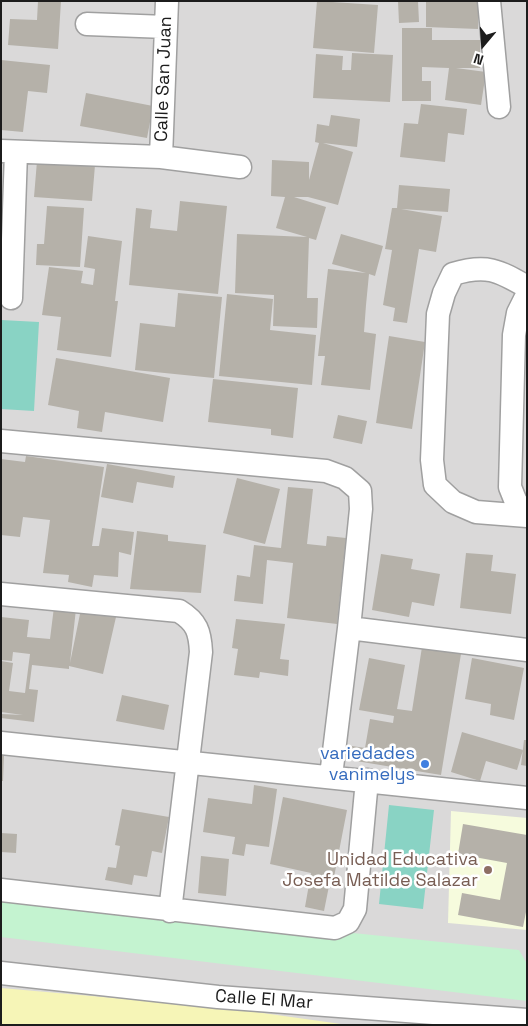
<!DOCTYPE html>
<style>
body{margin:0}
#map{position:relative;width:528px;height:1026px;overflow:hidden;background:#ecebe3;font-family:"Space Grotesk",sans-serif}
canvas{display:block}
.frame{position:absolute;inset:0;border:2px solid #1c1c1c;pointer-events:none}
.north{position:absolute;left:458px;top:20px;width:50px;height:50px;-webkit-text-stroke:4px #fff;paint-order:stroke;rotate:198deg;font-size:14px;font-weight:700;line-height:20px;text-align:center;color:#1c1c1c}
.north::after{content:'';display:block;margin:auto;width:18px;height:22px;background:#1c1c1c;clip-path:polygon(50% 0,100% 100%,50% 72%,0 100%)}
</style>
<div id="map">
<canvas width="528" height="1026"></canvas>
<div class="frame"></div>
<div class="north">N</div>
</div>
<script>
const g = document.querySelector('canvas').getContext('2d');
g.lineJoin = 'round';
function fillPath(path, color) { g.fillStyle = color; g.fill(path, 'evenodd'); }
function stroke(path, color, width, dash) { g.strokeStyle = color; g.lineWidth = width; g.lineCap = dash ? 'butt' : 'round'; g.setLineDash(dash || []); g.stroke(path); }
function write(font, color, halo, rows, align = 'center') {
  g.font = font + ' "Space Grotesk",sans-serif'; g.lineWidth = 5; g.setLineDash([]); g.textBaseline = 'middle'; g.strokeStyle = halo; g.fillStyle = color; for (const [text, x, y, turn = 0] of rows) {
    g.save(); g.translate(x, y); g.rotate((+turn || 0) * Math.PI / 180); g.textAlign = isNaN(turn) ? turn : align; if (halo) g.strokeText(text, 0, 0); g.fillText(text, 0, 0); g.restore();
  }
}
const residential = new Path2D(`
 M1,1h526v1024h-526z`);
const education = new Path2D(`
 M451,811l76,7v112l-79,-7z`);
const sand = new Path2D(`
 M1,988l226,20 121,17h-347z`);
const park = new Path2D(`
 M1,897l518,53 8,14v37l-526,-64z`);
const pitch = new Path2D(`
 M1,320l38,2 -5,89 -33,-2z
 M389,805l45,5 -11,99 -44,-5z`);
const building = new Path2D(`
 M38,1h23l-3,48 -50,-4 2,-26 27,1z
 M317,1l61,4 -4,48 -61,-5z
 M398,1h20l1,21 -20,1z
 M426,1h52v28l-52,-2z
 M402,28h30v12h48v28h-24l30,4 -5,33 -36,-5 4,-32 -27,-1v14h9v20h-29z
 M352,53l41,2 -3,47 -77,-4 3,-44 27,2 -1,14h9z
 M1,60l49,5 -3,28 -19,-2 -5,41 -22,-2z
 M86,93l67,13 -6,32 -67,-12z
 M421,104l46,5 -3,26 -16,-2 -3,29 -45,-5 4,-34 14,1z
 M331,115l29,4 -3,28 -34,-4 30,9 -15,53 -30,-8h-14l32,10 -10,33 -7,-2 -2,60h11l-1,30 -44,-2 1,-31 -39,-2 2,-59 70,3 -31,-9 9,-31 -14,-1 1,-36 37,2v18l10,-37 -4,-1 2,-18 12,2z
 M37,161l58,4 -3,36 -58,-4z
 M399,185l51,4 -2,23 -47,-3 41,7 -6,36 -17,-3 -12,74 -14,-2 2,-13 -12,-3 9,-55 -7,-1 7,-41h5z
 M180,201l47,5 -9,88 -89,-9 7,-77 16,2 -2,18 27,3z
 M47,206l37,2 -4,59 -44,-2 1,-21h7z
 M341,234l42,12 -8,30 -6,-2 -3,31 -2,27 12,2 -6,56 -49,-5 4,-29h-7l10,-87 38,4 -34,-9z
 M88,236l34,5 -7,60h3l-7,56 -54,-7 4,-33 -19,-2 7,-48 34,4 -2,12 12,2 2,-16 -11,-2z
 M178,293l44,4 -8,81 -79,-8 5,-47 35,4z
 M227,294l46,5 -3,31 46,5 -4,50 -93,-9z
 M389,336l36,6 -13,87 -36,-6z
 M56,358l114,20 -7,44 -58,-10 -3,20 -25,-4 2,-17 -31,-6z
 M213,379l85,9 -5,50 -22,-3v-6l-63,-7z
 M338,415l29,6 -5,23 -29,-6z
 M26,456l78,11 -12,79h7l3,-18 32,4 -3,23 -12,-3 -1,25 -24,-2 -2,12 -24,-5 1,-7 -26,-2 7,-53 -27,-3 -3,20 -19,-2v-76l24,3z
 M107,464l68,12 -2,12 -36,-6 -4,21 -32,-6z
 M237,478l43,11 -15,55 -42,-11z
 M288,487l25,2 -6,55 19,2 1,-10 19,2 -9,86 -50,-6 6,-55 -26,-3 -4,44 -29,-3 3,-26 13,2 4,-32 27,3z
 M137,531l31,4v6l38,4 -5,48 -71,-4z
 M466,553l27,2 -2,16 25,3 -5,40 -51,-6z
 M381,554l32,5 -2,10 29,5 -6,32 -22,-4 -3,15 -37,-7z
 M54,607l22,2 -6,54 11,-54 35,8 -13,57 -34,-8v3l-37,-4 -3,24 9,1 -4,32 -33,-4v-4l22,1 -22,-3v-51l12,2 -4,28 16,2 5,-39 -17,-2 -1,9 -11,-1v-43l28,3 -2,17 23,2z
 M236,619l49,5 -5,35 9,1 -1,16 -28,-4 -1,6 -25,-3 4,-26 -6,-1z
 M422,647l39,7 -20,121 -91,-15 2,-14 13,2 5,-29 23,4 1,-7 -35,-6 10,-52 36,7 -8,44 15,2z
 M472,658l52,10 -10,52 -24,-5 1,-11 -26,-5z
 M122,695l47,10 -5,25 -48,-9z
 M462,732l61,18 -6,20 -31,-9 -6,20 -29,-9z
 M524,740h3v26l-6,-1z
 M1,754l3,1 -1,26h-2z
 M254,785l23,4 -8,58 -23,-3 -2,12 -12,-2 3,-17 -32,-5 5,-34 44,6z
 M283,797l64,13 -13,67 -3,-1 -7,35 -19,-4 6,-34 -41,-9z
 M122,809l47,8 -7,36 -10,-2 -5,26 -13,-2 -2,10 -27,-5 3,-13 8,1 4,-22 -5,-1z
 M463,824l64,11v72l-4,20 -65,-12 4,-22 38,7 7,-37 -49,-9z
 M1,833l16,1 -1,19 -15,-1z
 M201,856l28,3 -3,37 -28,-3z`);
const minor = new Path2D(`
 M489,1l10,106
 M87,24l79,3
 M1,151l160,6 79,10
 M161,157l6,-156
 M527,287c-29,-17 -41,-23 -74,-13l-9,19 -6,21 -6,146 3,25 18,17 23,10 51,4
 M527,295l-9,18 -4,22 -4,152 6,15 11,12
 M11,298l5,-146
 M1,441l325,30 19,7 15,13 1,18 -12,119 -18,148
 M1,594l178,17c18,11 21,21 22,41l-31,259
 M349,628l178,22
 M1,743l526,55
 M1,890l334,38 13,-6 7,-13 12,-129
 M1,973l217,24 309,23`);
const markers = [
 [425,764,5,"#3f7fe0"],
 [488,870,5,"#8d6e63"]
];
const streetNames = [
 ["Calle San Juan",164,79,-88],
 ["Calle El Mar",264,1000,4]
];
const shopNames = [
 ["variedades",415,754],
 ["vanimelys",415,775]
];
const educationNames = [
 ["Unidad Educativa",478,860],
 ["Josefa Matilde Salazar",478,881]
];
fillPath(residential, '#dad9d9');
fillPath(education, '#f6fbdd');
fillPath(sand, '#f6f5b7');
fillPath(park, '#c4f3d0');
fillPath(pitch, '#89d3c4');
fillPath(building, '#b5b1a9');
stroke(minor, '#a0a0a0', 25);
stroke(minor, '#fff', 22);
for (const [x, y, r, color] of markers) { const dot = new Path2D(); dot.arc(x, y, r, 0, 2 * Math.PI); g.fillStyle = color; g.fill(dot); stroke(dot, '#fff', 2); }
write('18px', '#1c1c1c', '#fff', streetNames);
write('18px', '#366cbe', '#fff', shopNames, 'right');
write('18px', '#785e54', '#fff', educationNames, 'right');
</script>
